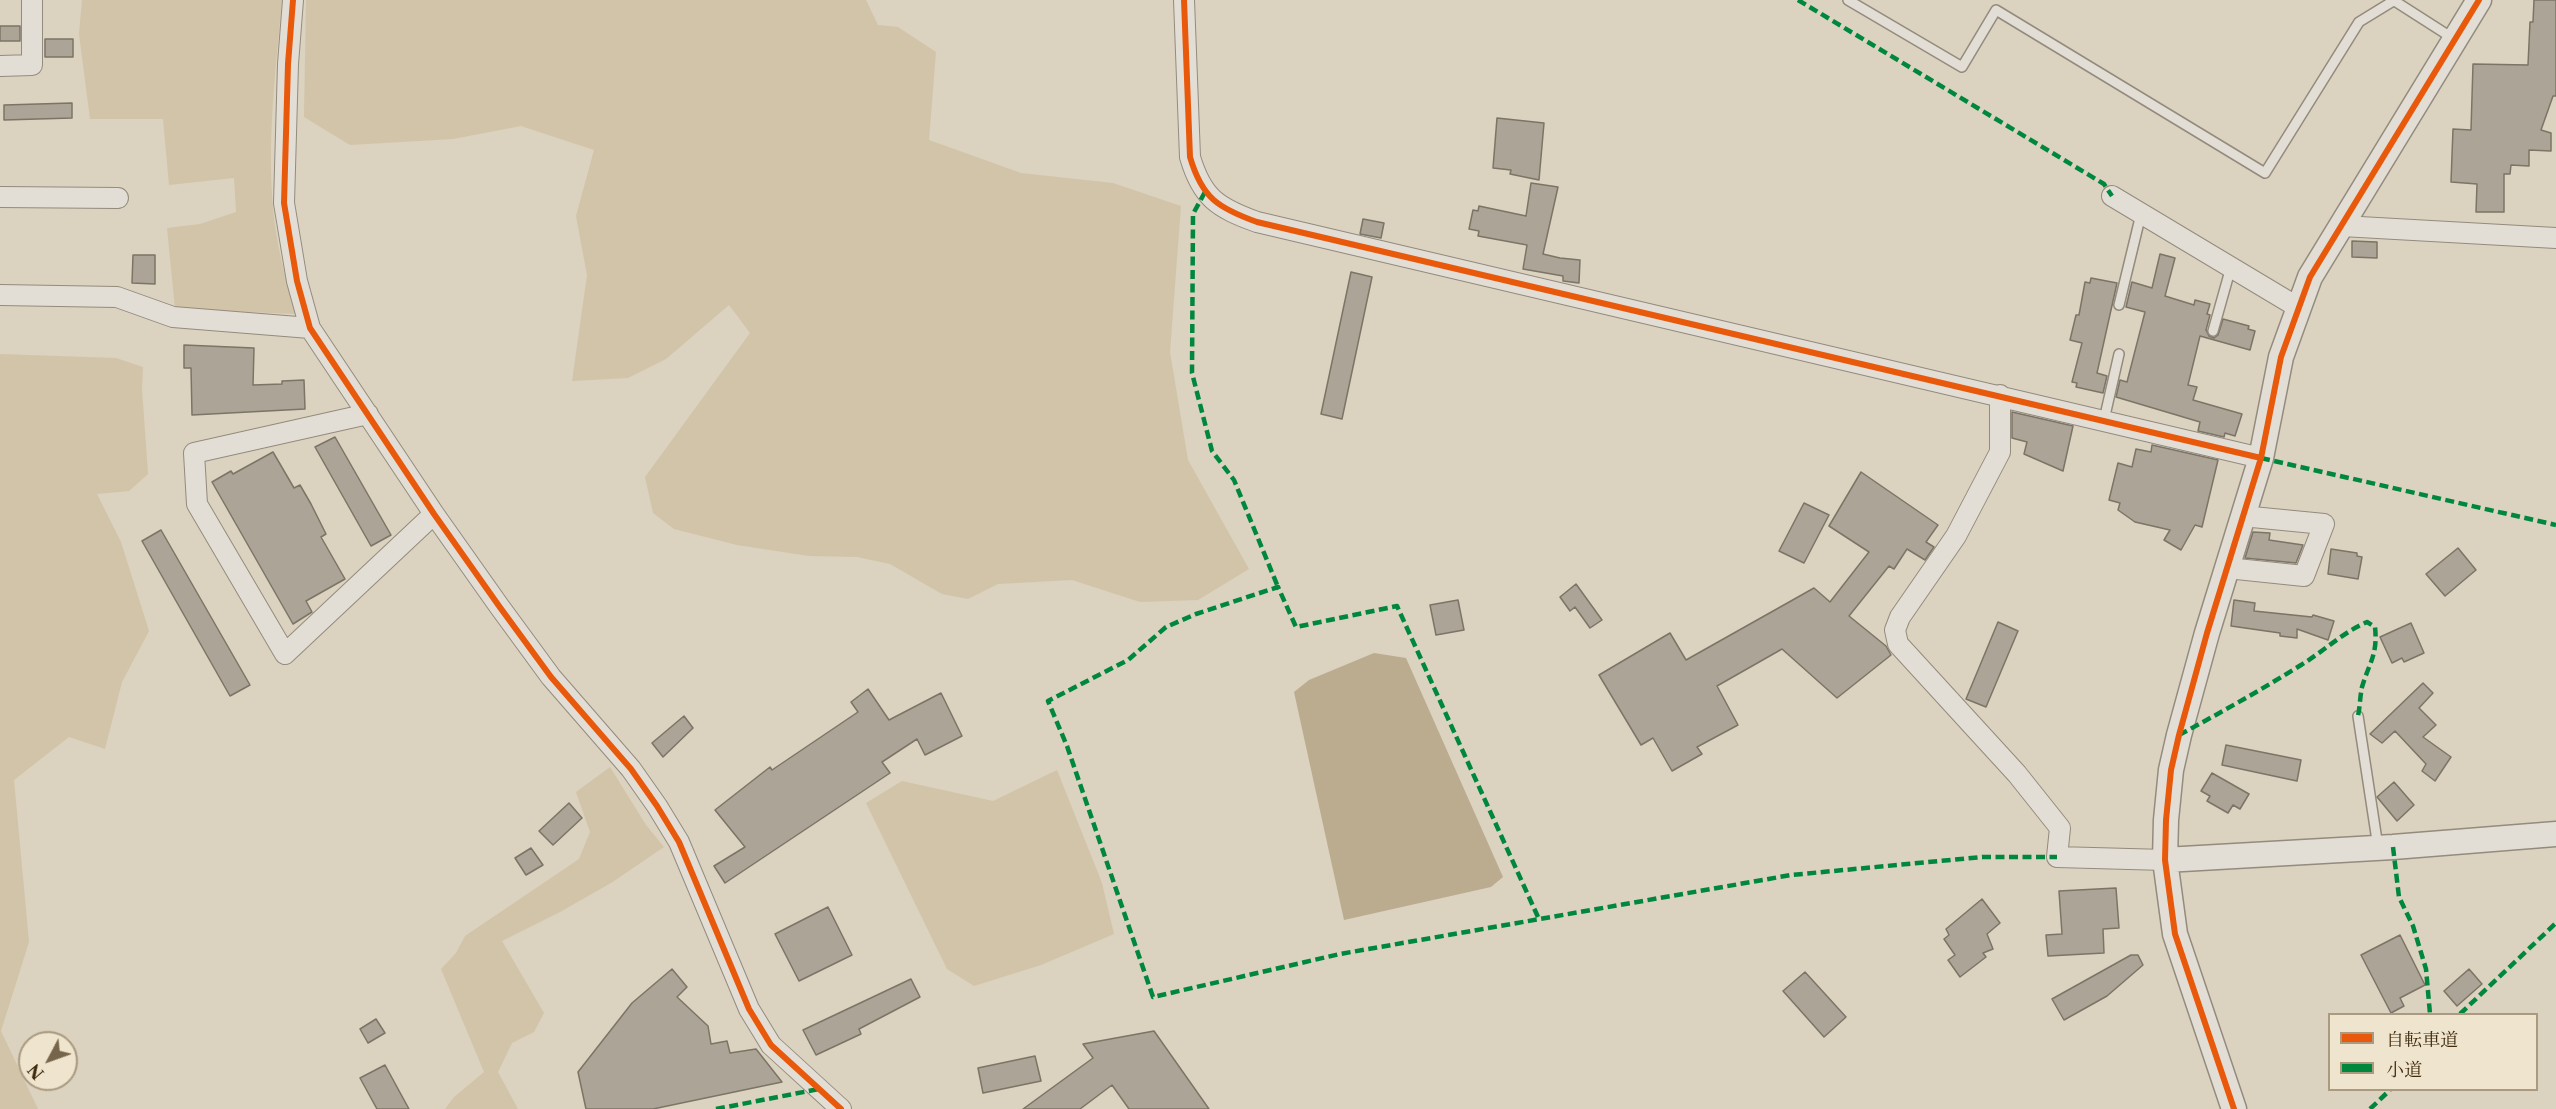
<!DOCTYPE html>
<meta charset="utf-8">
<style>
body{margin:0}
#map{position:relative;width:2556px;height:1109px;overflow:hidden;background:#dbd2bf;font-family:"Libre Caslon Text","Noto Serif JP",serif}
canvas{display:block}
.legend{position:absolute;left:2328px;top:1013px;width:210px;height:78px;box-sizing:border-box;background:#efe4ce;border:2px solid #a99a80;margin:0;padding:8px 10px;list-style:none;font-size:18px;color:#3f2a0c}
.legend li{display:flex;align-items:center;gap:12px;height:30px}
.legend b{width:30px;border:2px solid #a99a80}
.north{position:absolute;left:18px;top:1031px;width:60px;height:60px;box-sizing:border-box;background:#efe4ce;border:2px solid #a99a80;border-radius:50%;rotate:229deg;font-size:16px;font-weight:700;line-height:24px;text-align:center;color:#3f2a0c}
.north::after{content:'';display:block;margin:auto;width:21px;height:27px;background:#76654b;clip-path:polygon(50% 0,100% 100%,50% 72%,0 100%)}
</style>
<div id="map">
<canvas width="2556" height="1109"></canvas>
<ul class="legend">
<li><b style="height:8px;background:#e8590c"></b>自転車道</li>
<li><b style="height:8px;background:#00873e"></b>小道</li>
</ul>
<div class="north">N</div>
</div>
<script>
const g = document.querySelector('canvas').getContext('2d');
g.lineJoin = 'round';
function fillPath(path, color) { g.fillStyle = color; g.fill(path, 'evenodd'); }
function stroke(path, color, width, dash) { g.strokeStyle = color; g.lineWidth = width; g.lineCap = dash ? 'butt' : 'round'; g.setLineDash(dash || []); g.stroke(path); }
const green = new Path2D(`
 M82,0h200c-7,76 -18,162 -5,238 4,25 12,51 19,76l-121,-5 -8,-81 33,-4 36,-12 -2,-34 -65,7 -6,-66h-73l-11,-85z
 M306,0h560l12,25 20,2 38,25 -7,88 92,33 92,10 68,23 -11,146 18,108 61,109 -51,31 -58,2 -68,-22 -74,4 -30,15 -26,-5 -52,-30 -33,-7 -48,-1 -72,-11 -63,-16 -21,-16 -8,-36 105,-144 -21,-28 -63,54 -38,19 -56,3 15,-106 -11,-59 18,-66 -73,-24 -68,13 -103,6 -46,-28z
 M0,354l116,4 27,9 -1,22 6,85 -19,17 -32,3 24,48 28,89 -27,51 -17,67 -36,-12 -55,43 15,162 -28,89 37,78h-38z
 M610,767l36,58 18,22 -53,36 -51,29 -58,29 42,72 -10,19 -22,11 -14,29 20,37h-73l9,-12 30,-25 -43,-103 15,-16 9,-17 114,-77 11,-27 -14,-40z
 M1057,770l45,113 12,51 -73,31 -67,21 -27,-17 -81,-166 36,-22 91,20z`);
const water = new Path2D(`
 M1374,653l32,5 97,219 -12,10 -147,33 -50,-228 15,-12z`);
const building = new Path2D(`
 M2534,0h22v96h-3l-12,34 10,3v18l-22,-1v16l-18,-1 -1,9h-6v38h-28l1,-28 -26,-2 2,-53 18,1 2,-66 55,1 2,-43h3z
 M0,26h20v15h-20z
 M45,39h28v18h-28z
 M72,103v15l-68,2v-15z
 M1497,118l47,5 -5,57 -29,-6 1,-4 -18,-2z
 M1531,183l27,4 -15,67 17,4 20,2 -1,23 -16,-2v-5l-40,-7 4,-24 -49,-9 1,-5 -10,-2 4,-19 5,1 1,-5 47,10z
 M1363,219l21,4 -3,15 -21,-4z
 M2352,241l25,1v16l-25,-1z
 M2160,254l15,4 -10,38 29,9 1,-5 15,4 -3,10 3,1 -4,15 3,6 5,2 4,-3 5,-16 26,7 -1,3 7,2 -5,19 -50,-14 -12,49 9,2 -4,13 49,14 -7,22 -10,-3 -1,4 -26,-6 2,-9 -84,-25 4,-17 7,2 18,-70 -19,-5 6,-25 20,6z
 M133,255h22v29l-23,-1z
 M1351,272l21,5 -30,142 -21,-5z
 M2091,278l26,5 -20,90 10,3 -4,17 -27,-6 1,-4 -5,-1 10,-39 -12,-3 6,-25h3l6,-33 5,1z
 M184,345l70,3 -1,37 29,-1v-3l22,-1 1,29 -113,6 -1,-47h-7z
 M2012,412l61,14 -10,45 -39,-17 3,-12 -15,-4z
 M335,437l56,98 -20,11 -56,-99z
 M2152,445l66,15 -16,67 -7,-2 -14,25 -17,-10 6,-10 -35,-8 -17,-12 2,-7 -11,-3 9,-37 14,4 4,-18 15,3z
 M273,452l21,36 6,-3 11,19 15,30 -5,3 24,42 -39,22 6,11 -19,12 -81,-142 19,-11 2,3z
 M1861,472l77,53 -12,17 8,5 -9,13 -18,-11 -13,20 -5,-3 -40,50 37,30 5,9 -54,43 -55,-49 -65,37 21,39 -41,22 5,7 -30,17 -19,-33 -12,7 -42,-70 71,-42 16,27 128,-72 16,14 39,-50 -40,-26z
 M1804,503l25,12 -25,48 -25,-12z
 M161,530l89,155 -20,11 -88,-155z
 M2253,532l17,1 -1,7 34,5 -7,18 -51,-5z
 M2458,548l18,22 -31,26 -19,-22z
 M2331,549l26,4v3l5,1 -4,22 -30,-5z
 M1576,584l26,36 -12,8 -15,-21 -5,4 -10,-14z
 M1458,600l6,30 -28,5 -6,-30z
 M2234,600l21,3 -1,8 58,6 1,-2 21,6 -6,19 -31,-11v9l-17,-2v-3l-49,-7z
 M1998,622l20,9 -32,76 -20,-8z
 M2411,623l13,30 -20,9 -2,-4 -10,5 -12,-26z
 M2423,683l10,10 -14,15 17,17 -13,12 28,20 -16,24 -13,-10 4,-7 -31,-33 -13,12 -12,-9z
 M868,689l21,31 52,-27 21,43 -37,19 -8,-16 -35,23 8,11 -165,110 -11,-17 31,-19 -30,-37 55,-43 2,3 86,-58 -7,-10z
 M684,716l9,12 -30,29 -11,-14z
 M2226,745l75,15 -4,21 -75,-16z
 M2212,773l37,21 -9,15 -7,-4 -5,8 -21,-12 3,-5 -9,-5z
 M2394,782l20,23 -17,16 -20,-24z
 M569,803l13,15 -29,27 -14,-14z
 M531,848l12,17 -17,10 -11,-17z
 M2116,888l3,40 -16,1 1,24 -56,3 -2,-21 16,-1 -3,-43z
 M1982,899l18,24 -13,11 6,15 -10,4 3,4 -26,20 -12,-17 7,-5 -11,-16 5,-4 -3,-6z
 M828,907l24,48 -53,26 -24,-47z
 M2400,935l25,50 -25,13 4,8 -13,7 -30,-58z
 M2131,955h7l5,10 -36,31 -43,24 -12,-21z
 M672,969l15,18 -10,10 31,29 3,18 16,-3 3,12 26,-4 26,33 -129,27h-67l-8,-37 54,-69z
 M2469,969l13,15 -25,22 -13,-15z
 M1805,972l41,45 -22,20 -41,-46z
 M911,979l9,18 -61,32 2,5 -45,21 -13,-25z
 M376,1019l9,14 -17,10 -8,-14z
 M1154,1031l55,78h-80l-17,-24 -32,24h-57l70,-51 -10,-14z
 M1035,1056l6,25 -58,12 -5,-25z
 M385,1065l24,44h-32l-17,-31z`);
const service = new Path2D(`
 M1848,0l114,67 34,-57 269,163 94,-151 36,-22
 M2393,0l61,39
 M2119,305l22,-91
 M2213,331l18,-64
 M2104,420l15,-66
 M2358,716l20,131`);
const minor = new Path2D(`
 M293,0l-5,64 -4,139 13,78 13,47 124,186 65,92 52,71 80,92 26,37 22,36 70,167 22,36 70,64
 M1184,0l6,157c12,41 28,51 67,65l1004,236
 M0,66l32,-1v-65
 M2112,196l187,112
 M0,197l118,1
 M2342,226l214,12
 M0,295l117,2 56,20 137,11
 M2000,395v57l-44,84 -56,81 -5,13 3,14 119,130 43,54 -3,29 108,3
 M368,414l-174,39 3,51 88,150 149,-140
 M2227,568l77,8 20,-52 -82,-8`);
const tertiary = new Path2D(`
 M2165,860l228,-13 163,-13
 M2234,1109l-59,-175 -10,-74 1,-40 5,-50 8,-35 28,-102 54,-175 20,-101 29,-80 169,-277`);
const quiet = new Path2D(`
 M1798,0l306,184 8,12
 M1205,192l-12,22 -1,159 20,78 22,29 44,107
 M2261,458l295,67
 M2179,735c41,-22 82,-45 122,-70 23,-14 41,-32 66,-43l8,5c3,28 -6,36 -13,60 -2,9 -2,20 -4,29
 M2393,847l6,50 14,29 13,43 4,45
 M1538,917l-141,-311 -101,21 -18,-40 -82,27 -30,13 -38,33 -80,41 19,45 86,251 187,-43 451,-79 191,-18h75
 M2460,1014l96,-91
 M716,1109l103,-20
 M2370,1109l20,-19`);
const cycleway = new Path2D(`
 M293,0l-5,64 -4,139 13,78 13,47 124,186 65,92 52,71 80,92 26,37 22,36 70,167 22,36 70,64
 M1184,0l6,157c12,41 28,51 67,65l1004,236
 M2234,1109l-59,-175 -10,-74 1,-40 5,-50 8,-35 28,-102 54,-175 20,-101 29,-80 169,-277`);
fillPath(green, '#d2c4a9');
fillPath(water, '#bbac8f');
fillPath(building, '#aca496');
stroke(building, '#7c7466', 1.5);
stroke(service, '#938b7d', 12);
stroke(minor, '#938b7d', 22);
stroke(tertiary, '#938b7d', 27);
stroke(service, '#e3ded5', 9);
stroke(minor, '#e3ded5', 20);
stroke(tertiary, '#e3ded5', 24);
stroke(quiet, '#00873e', 4.5, [9, 4.5]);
stroke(cycleway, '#e8590c', 6);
</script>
